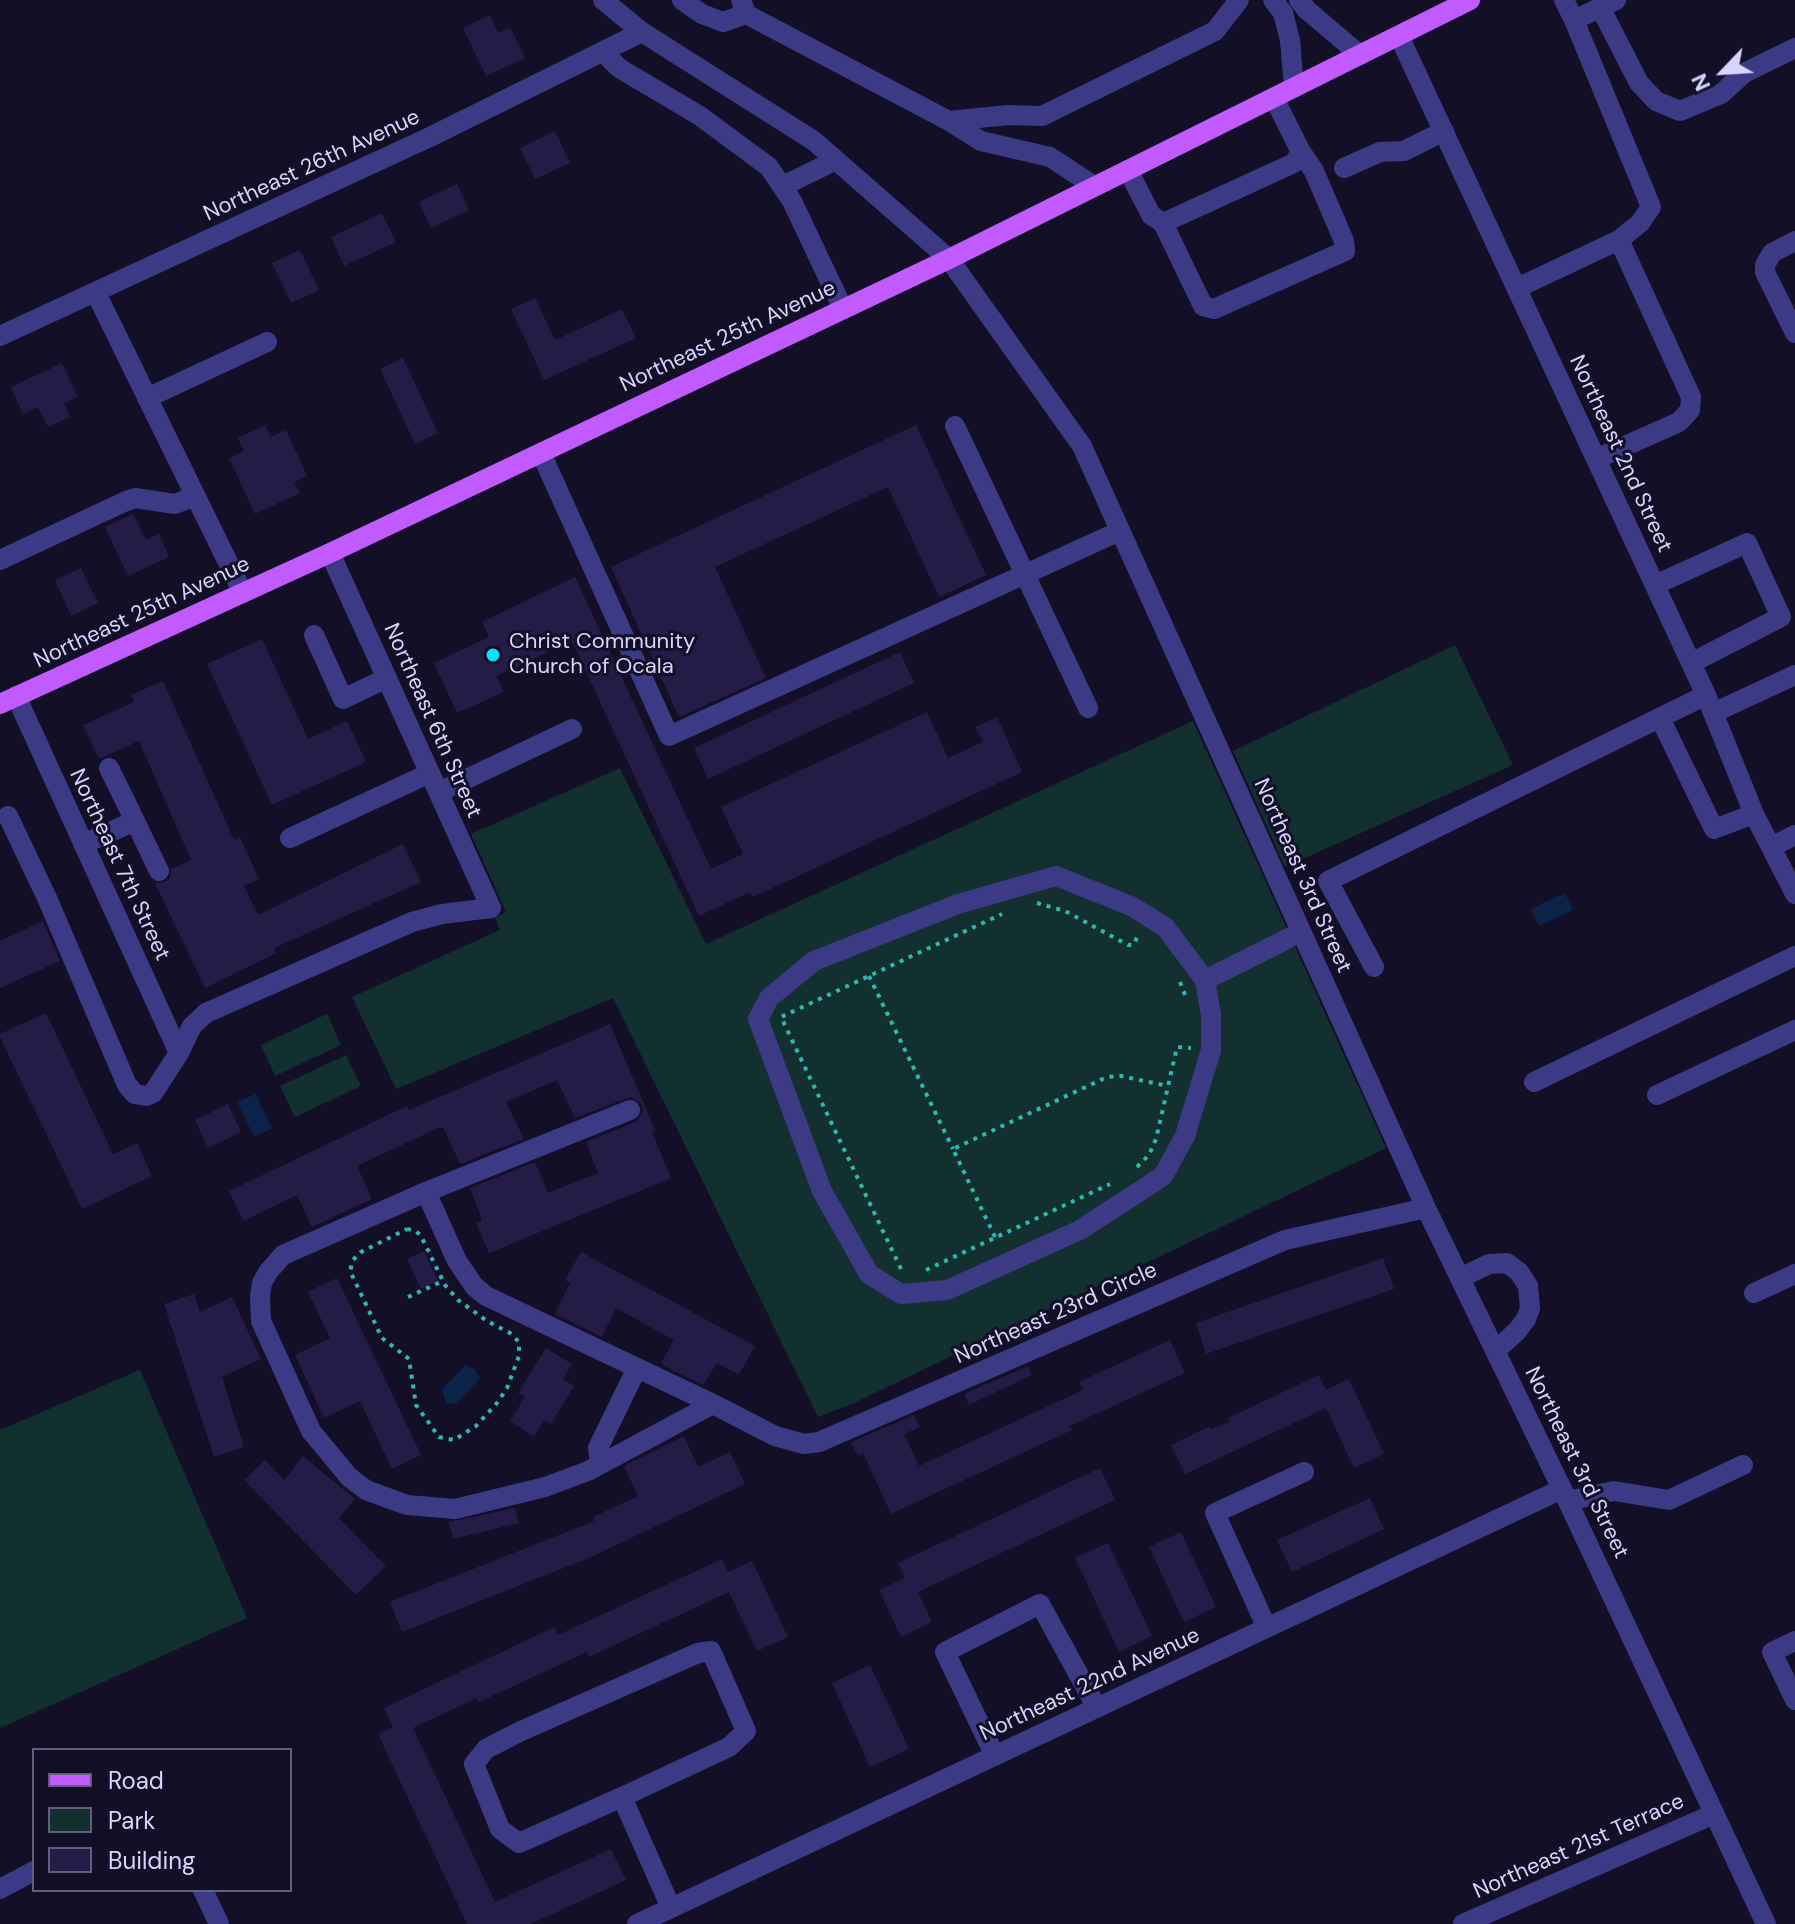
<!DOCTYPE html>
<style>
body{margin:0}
#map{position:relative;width:1795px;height:1924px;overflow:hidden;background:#130f26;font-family:"DM Sans",sans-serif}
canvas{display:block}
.legend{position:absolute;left:32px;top:1748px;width:260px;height:144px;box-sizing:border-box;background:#130f26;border:2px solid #625e7d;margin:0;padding:10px 14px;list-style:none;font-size:24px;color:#d9d4ff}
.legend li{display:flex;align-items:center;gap:16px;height:40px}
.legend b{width:40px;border:2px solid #625e7d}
.north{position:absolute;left:1683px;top:32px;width:80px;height:80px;-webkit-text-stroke:6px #130f26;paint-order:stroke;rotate:245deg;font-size:22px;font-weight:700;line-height:32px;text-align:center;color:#d9d4ff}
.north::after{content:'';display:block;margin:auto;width:28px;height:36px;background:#d9d4ff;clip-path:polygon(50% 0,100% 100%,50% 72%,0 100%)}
</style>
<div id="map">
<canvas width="1795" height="1924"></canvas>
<ul class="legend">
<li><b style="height:10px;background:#c25bff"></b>Road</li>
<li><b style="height:22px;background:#12302f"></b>Park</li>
<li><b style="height:22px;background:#241b47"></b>Building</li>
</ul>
<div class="north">N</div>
</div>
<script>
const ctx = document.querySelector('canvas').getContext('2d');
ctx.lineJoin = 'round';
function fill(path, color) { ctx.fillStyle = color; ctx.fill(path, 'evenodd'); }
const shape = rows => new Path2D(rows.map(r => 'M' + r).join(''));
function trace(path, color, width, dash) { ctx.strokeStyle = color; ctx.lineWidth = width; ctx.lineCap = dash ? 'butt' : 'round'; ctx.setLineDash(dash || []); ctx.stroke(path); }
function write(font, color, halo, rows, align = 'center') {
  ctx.font = font + ' "DM Sans",sans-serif'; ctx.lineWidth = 6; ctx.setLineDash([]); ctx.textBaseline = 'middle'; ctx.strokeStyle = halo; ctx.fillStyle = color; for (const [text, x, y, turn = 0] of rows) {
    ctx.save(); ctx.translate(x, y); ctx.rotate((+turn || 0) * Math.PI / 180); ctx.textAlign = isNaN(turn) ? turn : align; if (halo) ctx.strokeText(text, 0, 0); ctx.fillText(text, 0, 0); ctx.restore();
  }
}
fill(shape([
 [1455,645,1513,765,1285,867,1233,751],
 [1193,721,1386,1148,854,1403,818,1417,613,998,396,1089,352,997,500,930,495,918,506,912,471,834,620,768,706,944],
 [327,1014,341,1045,275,1076,261,1045],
 [346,1055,361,1086,295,1117,280,1086],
 [140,1370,247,1618,0,1728,0,1430]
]), '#12302f');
fill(shape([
 [1565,893,1573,910,1539,926,1530,909],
 [256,1094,272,1129,254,1137,237,1102],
 [466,1365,474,1369,480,1378,457,1404,446,1403,442,1389]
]), '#0c2248');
fill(shape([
 [490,15,498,33,510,27,525,58,486,76,463,28],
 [555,131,570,163,535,179,520,148],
 [457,184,469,210,431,228,419,202],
 [382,213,396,242,344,266,331,237],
 [300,250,319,290,291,303,272,263],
 [535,298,555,340,622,309,636,338,544,380,511,309],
 [403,358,438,433,415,444,380,369],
 [62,363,78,397,64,403,70,417,48,427,38,407,23,414,11,387],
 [265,425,271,437,286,430,307,476,294,482,300,493,255,514,229,458,244,451,238,438],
 [916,425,986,575,939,597,888,487,715,567,766,678,679,717,611,567],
 [133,514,146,540,159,534,169,557,128,576,105,527],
 [81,568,98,603,71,616,55,580],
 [575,577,711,869,743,854,721,807,927,712,948,758,983,742,975,727,997,717,1022,772,753,897,750,892,699,916,572,641,496,676,504,692,457,713,434,663,489,637,482,622],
 [262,639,308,739,347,721,366,762,272,805,207,664],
 [900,652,914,683,708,779,694,748],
 [163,681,234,840,240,837,259,879,244,886,258,915,403,844,421,882,274,948,276,953,205,988,155,883,165,882,170,878,171,869,191,860,139,741,99,759,83,725,134,702,131,695],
 [43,921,60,961,0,988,0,941],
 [46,1013,113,1154,137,1143,152,1176,82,1209,0,1037,0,1034],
 [610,1024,655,1130,652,1132,671,1178,489,1253,476,1223,482,1220,470,1188,535,1162,548,1193,598,1173,586,1142,635,1122,643,1113,642,1104,631,1097,575,1118,557,1080,506,1102,524,1139,460,1164,444,1129,440,1127,357,1166,372,1199,312,1227,297,1195,243,1221,229,1191,407,1106,409,1110],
 [228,1104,241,1132,208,1148,195,1120],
 [424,1251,438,1281,421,1289,407,1259],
 [581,1252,755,1346,739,1375,717,1363,703,1385,674,1371,661,1363,674,1340,616,1308,602,1337,555,1314,570,1283,565,1280],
 [1383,1258,1394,1289,1206,1354,1196,1323],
 [337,1278,421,1455,392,1469,360,1401,324,1418,295,1355,330,1338,308,1292],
 [194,1294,200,1312,232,1297,261,1359,222,1377,244,1447,214,1457,164,1304],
 [1170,1340,1185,1373,1070,1426,1072,1430,891,1514,863,1453,858,1456,851,1442,914,1415,920,1427,904,1434,919,1466,1083,1390,1079,1382],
 [546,1348,572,1364,563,1379,574,1386,551,1424,544,1420,534,1437,510,1421,525,1397,518,1393],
 [1028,1366,1032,1375,969,1405,964,1394],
 [1319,1375,1326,1390,1349,1379,1384,1454,1354,1468,1326,1408,1185,1474,1171,1445,1210,1426,1211,1429,1230,1422,1228,1418],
 [684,1436,698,1467,730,1452,745,1484,589,1558,402,1632,390,1602,594,1521,593,1517,638,1496,624,1466],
 [303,1456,355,1499,339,1518,386,1566,356,1595,244,1480,265,1460,284,1480],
 [1100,1468,1115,1500,918,1592,932,1622,901,1637,879,1590,905,1578,898,1563],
 [1370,1498,1384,1529,1292,1572,1277,1540],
 [515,1508,519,1523,453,1539,449,1522],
 [1181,1532,1216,1607,1184,1622,1149,1547],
 [1108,1543,1152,1636,1119,1652,1075,1558],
 [722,1559,728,1572,752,1561,788,1637,757,1651,729,1592,589,1657,587,1652,479,1702,477,1698,413,1728,495,1902,611,1849,626,1880,531,1924,467,1924,378,1734,393,1727,384,1708,554,1627,558,1635],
 [870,1665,909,1749,870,1767,832,1683]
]), '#241b47');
trace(shape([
 [1037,903,1065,911,1128,945,1133,945,1139,934],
 [869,976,953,1149],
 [1180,982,1187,1000],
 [1137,1167,1149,1155,1156,1139,1177,1047,1191,1048],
 [407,1229,416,1231,421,1236,445,1285,458,1300,487,1321,510,1333,519,1342,519,1356,507,1388,497,1403,476,1426,454,1440,439,1437,416,1405,409,1359,382,1338,350,1271,353,1260,361,1252,407,1229],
 [995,1237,953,1149,1107,1077,1121,1076,1168,1086],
 [901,1269,781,1017,1002,914],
 [926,1270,1110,1184],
 [408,1297,443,1281]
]), '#2fb8b0', 4, [4, 6]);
trace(shape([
 [603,0,642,32,814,141,949,259,1082,446,1426,1208,1562,1489,1766,1924],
 [682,0,702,14,723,22,746,14,741,0],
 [1273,0,1283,13,1290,40,1294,88],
 [1299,0,1307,10,1360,55],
 [1564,0,1574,20,1616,0],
 [1600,7,1639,83,1656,101,1680,111,1721,94,1744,73,1795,48],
 [746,14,949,121,1008,115,1042,116,1215,31,1239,0],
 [1399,36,1706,695,1754,814,1795,894],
 [603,52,619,68,700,116,769,167,792,201,843,309],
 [949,121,981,141,1050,157,1094,186],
 [1344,168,1380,152,1404,151,1444,131],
 [1128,170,1151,215,1163,223,1294,163,1301,152,1274,98],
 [783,186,836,160],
 [1163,223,1203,306,1214,309,1345,251,1344,241,1314,171,1301,152],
 [1795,241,1772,253,1765,265,1765,272,1795,333],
 [1517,288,1619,240,1640,223,1651,207,1574,20],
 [96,293,243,593],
 [0,336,432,136,642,32],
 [147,398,267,342],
 [955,426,1088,708],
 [541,453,669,736,1120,531],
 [1596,459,1679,422,1690,410,1691,397,1619,240],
 [0,560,124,502,135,498,175,504,195,496],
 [1655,585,1747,543,1781,617,1691,663],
 [314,635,343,699,387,678],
 [16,696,179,1053],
 [1713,713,1795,675],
 [1660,718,1714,829,1754,814],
 [439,792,572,729],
 [8,816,47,898,127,1085,135,1094,146,1096,153,1093,179,1053,192,1026,206,1013,412,922,442,914,491,908,330,553],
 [135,821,159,871],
 [290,838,430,773],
 [83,844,135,821,109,768],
 [1771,847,1795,835],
 [1374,967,1328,881,1706,695],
 [1205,980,1211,1015,1211,1050,1185,1136,1163,1176,1080,1230,947,1290,901,1294,869,1274,822,1191,758,1019,769,998,814,961,958,904,1056,876,1131,906,1165,927,1205,980,1301,932],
 [1534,1082,1795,956],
 [1657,1095,1795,1030],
 [426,1192,457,1261,474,1286,486,1296,713,1404,588,1471,545,1487,455,1509,407,1505,366,1490,349,1477,311,1431,261,1321,260,1296,262,1283,268,1272,283,1255,426,1192],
 [426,1192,630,1110],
 [1460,1278,1489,1264,1507,1263,1519,1272,1528,1286,1530,1308,1526,1319,1517,1331,1495,1351],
 [1754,1293,1795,1274],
 [713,1404,775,1436,804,1444,819,1442,1285,1240,1426,1208],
 [600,1464,598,1448,637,1368],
 [1568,1501,1614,1491,1669,1500,1743,1465],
 [1267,1628,1215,1513,1304,1472],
 [1795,1641,1772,1652,1795,1700],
 [995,1756,945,1652,1040,1604,1097,1708],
 [622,1797,729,1747,746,1731,711,1651,698,1653,519,1732,486,1749,474,1764,500,1829,519,1843,622,1797,671,1908],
 [0,1889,34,1871],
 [203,1890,219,1924],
 [637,1924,1562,1489],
 [1463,1924,1714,1814]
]), '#3d3a85', 20);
trace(shape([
 [0,704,330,553,949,259,1470,0]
]), '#c25bff', 20);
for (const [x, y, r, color] of [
 [493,655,8,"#00e5ff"]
]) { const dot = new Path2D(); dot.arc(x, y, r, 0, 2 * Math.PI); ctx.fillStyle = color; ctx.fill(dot); trace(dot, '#130f26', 3); }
write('22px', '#d9d4ff', '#130f26', [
 ["Northeast 26th Avenue",312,166,-25],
 ["Northeast 25th Avenue",728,337,-25],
 ["Northeast 2nd Street",1620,454,65],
 ["Northeast 25th Avenue",142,613,-25],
 ["Northeast 6th Street",432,721,66],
 ["Northeast 7th Street",119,865,65],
 ["Northeast 3rd Street",1302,876,66],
 ["Northeast 23rd Circle",1056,1314,-24],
 ["Northeast 3rd Street",1576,1463,64],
 ["Northeast 22nd Avenue",1090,1685,-25],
 ["Northeast 21st Terrace",1579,1847,-24]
]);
write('22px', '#d9d4ff', '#130f26', [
 ["Christ Community",509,642],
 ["Church of Ocala",509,667]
], 'left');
</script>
